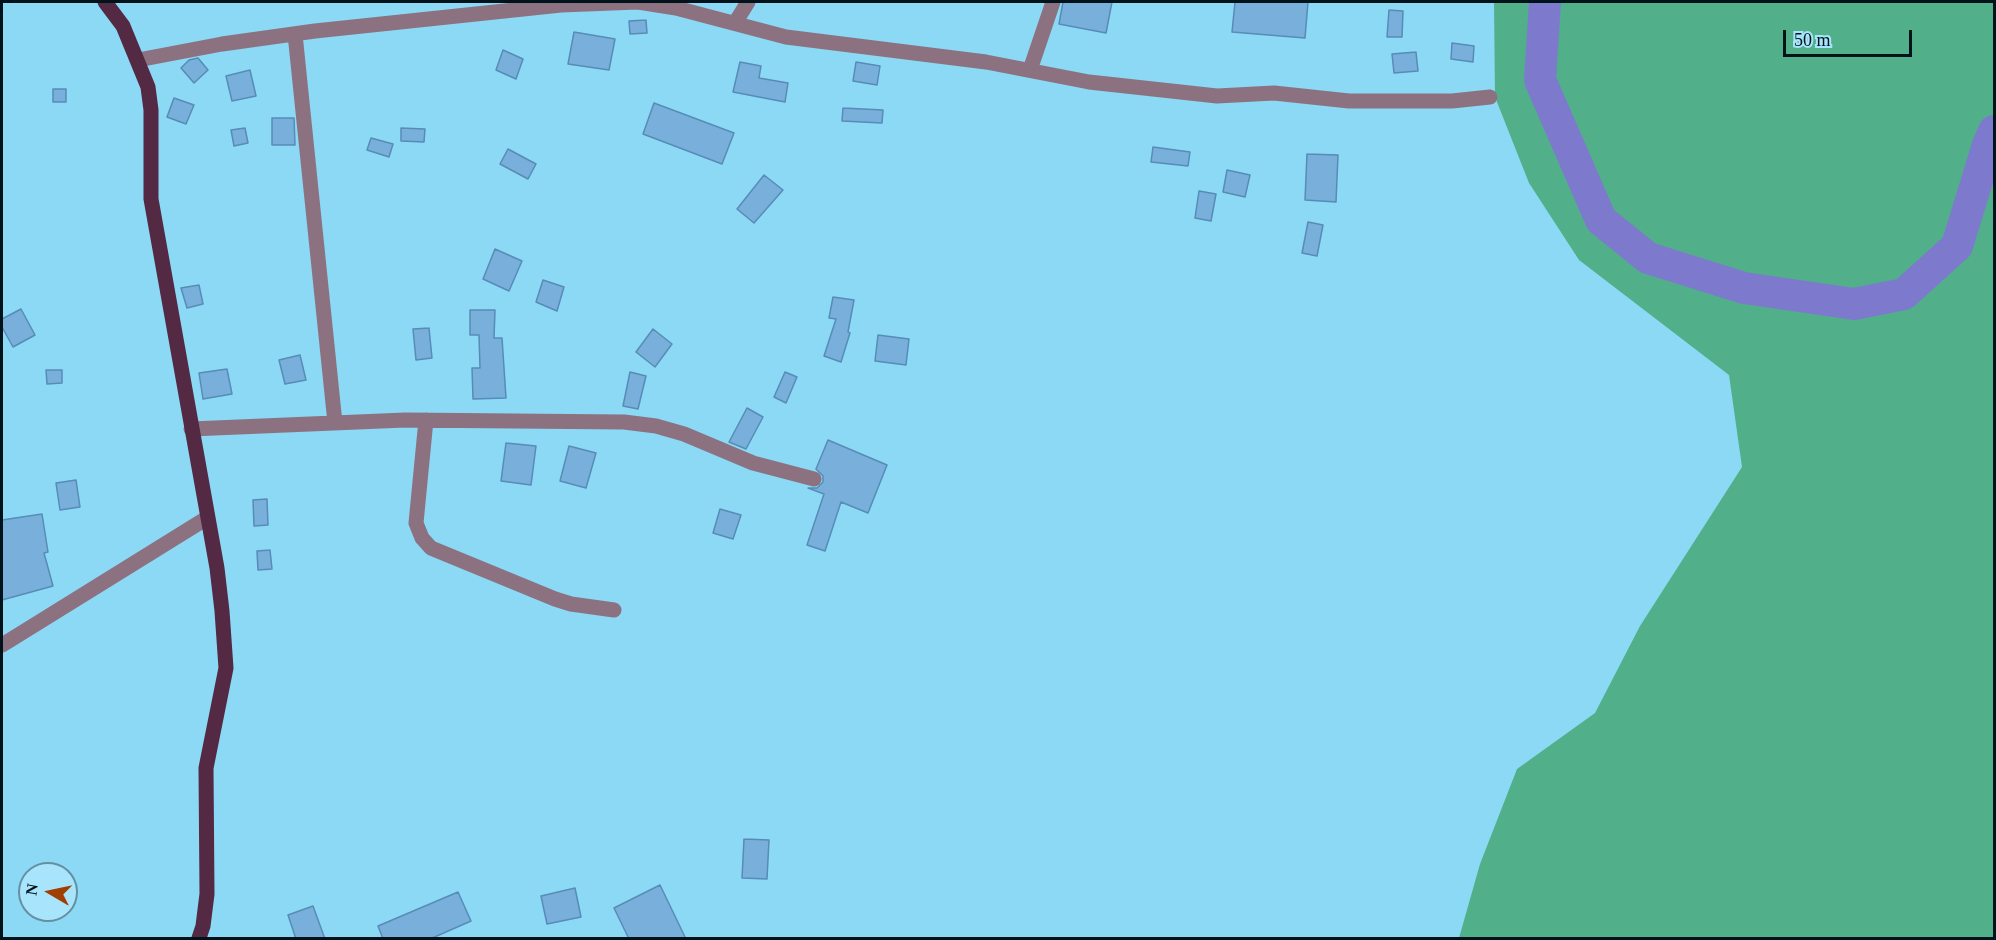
<!DOCTYPE html>
<style>
body{margin:0}
#map{position:relative;width:1996px;height:940px;overflow:hidden;background:#8cd9f6;font-family:Georgia,serif}
canvas{display:block}
.frame{position:absolute;inset:0;border:3px solid #00131b;pointer-events:none}
.north{position:absolute;left:18px;top:862px;width:60px;height:60px;box-sizing:border-box;background:#a8e4fc;border:2px solid #6590a2;border-radius:50%;rotate:279deg;font-size:16px;font-weight:700;line-height:24px;text-align:center;color:#00131b}
.north::after{content:'';display:block;margin:auto;width:21px;height:27px;background:#a13e01;clip-path:polygon(50% 0,100% 100%,50% 72%,0 100%)}
.scale{position:absolute;left:1783px;top:30px;width:129px;height:27px;box-sizing:border-box;border:3px solid #00131b;border-top:0;padding-left:8px;font-size:18px;line-height:21px;white-space:nowrap;color:#00131b;-webkit-text-stroke:4px #a8e4fc;paint-order:stroke}
</style>
<div id="map">
<canvas width="1996" height="940"></canvas>
<div class="frame"></div>
<div class="north">N</div>
<div class="scale">50 m</div>
</div>
<script>
const ctx = document.querySelector('canvas').getContext('2d');
ctx.lineJoin = 'round';
function fill(path, color) { ctx.fillStyle = color; ctx.fill(path, 'evenodd'); }
const shape = rows => new Path2D(rows.map(r => 'M' + r).join(''));
function trace(path, color, width, dash) { ctx.strokeStyle = color; ctx.lineWidth = width; ctx.lineCap = dash ? 'butt' : 'round'; ctx.setLineDash(dash || []); ctx.stroke(path); }
fill(shape([
 [1494,2,1994,2,1994,938,1459,938,1480,864,1517,769,1595,713,1640,626,1742,467,1729,375,1579,260,1529,183,1495,97]
]), '#51b089');
trace(shape([
 [1545,2,1540,80,1601,220,1648,258,1744,288,1854,304,1904,294,1957,246,1988,145,1994,131]
]), '#7d7acd', 32);
const building = shape([
 [1063,2,1112,2,1106,33,1059,24,1063,2],
 [1235,2,1308,2,1305,38,1232,32,1235,2],
 [1389,10,1403,11,1402,37,1387,37,1389,10],
 [646,20,647,33,630,34,629,21,646,20],
 [574,32,615,39,609,70,568,64,574,32],
 [1452,43,1474,46,1473,62,1451,59,1452,43],
 [503,50,523,59,516,79,496,70,503,50],
 [1416,52,1418,71,1394,73,1392,54,1416,52],
 [198,58,208,70,194,83,181,68,189,60,198,58],
 [740,62,761,66,759,78,788,83,785,102,733,92,740,62],
 [856,62,880,66,877,85,853,81,856,62],
 [250,70,256,96,232,101,226,76,250,70],
 [53,89,66,89,66,102,53,102,53,89],
 [174,98,194,105,186,124,167,117,174,98],
 [654,103,734,133,722,164,643,134,654,103],
 [843,108,883,110,882,123,842,121,843,108],
 [272,118,294,118,295,145,272,145,272,118],
 [245,128,248,143,234,146,231,130,245,128],
 [401,128,425,129,424,142,401,141,401,128],
 [371,138,393,144,389,157,367,150,371,138],
 [1153,147,1190,152,1188,166,1151,162,1153,147],
 [508,149,536,164,528,179,500,164,508,149],
 [1307,154,1338,155,1336,202,1305,200,1307,154],
 [1227,170,1250,175,1245,197,1223,192,1227,170],
 [764,175,783,190,754,223,737,209,764,175],
 [1199,191,1216,194,1211,221,1195,218,1199,191],
 [1308,222,1323,225,1317,256,1302,253,1308,222],
 [495,249,522,261,509,291,483,279,495,249],
 [543,280,564,287,557,311,536,302,543,280],
 [199,285,203,304,187,308,181,288,199,285],
 [833,297,854,300,848,332,850,333,841,362,824,356,836,319,829,318,833,297],
 [21,309,35,335,13,347,2,327,2,319,21,309],
 [470,310,495,310,494,338,502,338,506,398,473,399,472,368,480,368,479,335,470,335,470,310],
 [429,328,432,358,416,360,413,329,429,328],
 [653,329,672,344,655,367,636,352,653,329],
 [878,335,909,339,906,365,875,361,878,335],
 [300,355,306,380,285,384,279,360,300,355],
 [227,369,232,394,203,399,199,373,227,369],
 [46,370,62,370,62,383,47,384,46,370],
 [630,372,646,376,638,409,623,406,630,372],
 [785,372,797,377,786,403,774,397,785,372],
 [747,408,763,417,746,449,729,442,747,408],
 [828,440,887,465,868,513,841,502,825,551,807,545,824,494,808,488,817,488,823,482,823,476,816,469,828,440],
 [506,443,536,446,531,485,501,481,506,443],
 [569,446,596,453,586,488,560,481,569,446],
 [76,480,80,507,60,510,56,483,76,480],
 [267,499,268,525,254,526,253,500,267,499],
 [720,509,741,515,733,539,713,533,720,509],
 [42,514,48,552,44,553,53,586,2,600,2,520,42,514],
 [270,550,272,569,258,570,257,551,270,550],
 [744,839,769,840,767,879,742,878,744,839],
 [660,885,686,939,629,939,614,908,660,885],
 [575,888,581,917,547,924,541,896,575,888],
 [458,892,471,921,430,939,383,939,378,926,458,892],
 [313,906,325,939,296,939,288,915,313,906]
]);
fill(building, '#79afdb');
trace(building, '#568cb6', 1.5);
trace(shape([
 [735,23,748,2],
 [295,34,335,423],
 [138,60,222,44,315,31,561,5,638,2,676,8,786,37,986,62,1089,82,1217,96,1274,93,1349,101,1452,101,1490,97],
 [1030,70,1053,2],
 [426,420,416,523,422,538,431,548,555,599,571,604,614,610],
 [191,429,405,420,624,422,656,426,684,434,753,463,814,479],
 [2,645,207,518]
]), '#8c7281', 15);
trace(shape([
 [105,2,123,26,148,87,151,110,151,199,217,568,222,611,226,668,206,768,207,894,203,926,199,938]
]), '#532943', 15);
</script>
